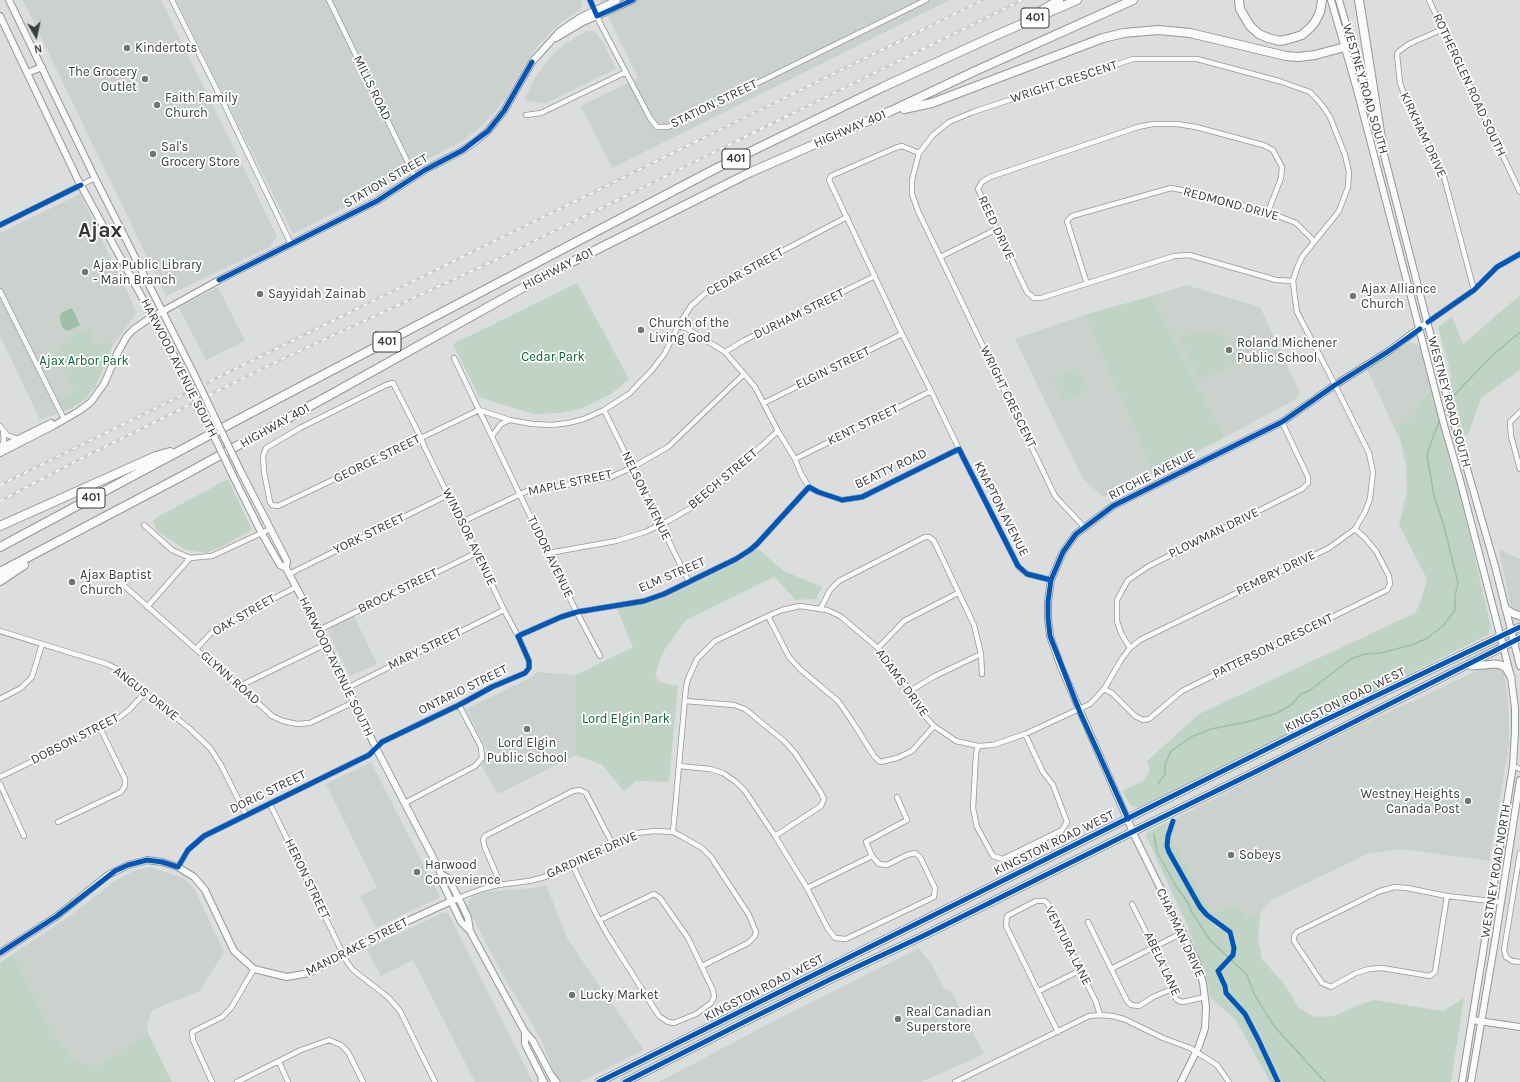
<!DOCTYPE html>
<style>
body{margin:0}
#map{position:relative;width:1520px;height:1082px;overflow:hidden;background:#dcdedd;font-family:Karla,sans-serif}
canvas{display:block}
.north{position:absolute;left:16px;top:16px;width:40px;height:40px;-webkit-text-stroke:3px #fff;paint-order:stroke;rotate:171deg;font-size:11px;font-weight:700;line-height:16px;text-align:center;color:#3b3d3c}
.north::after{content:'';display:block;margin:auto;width:14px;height:18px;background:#3b3d3c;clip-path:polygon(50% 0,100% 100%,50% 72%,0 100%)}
</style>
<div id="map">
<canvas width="1520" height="1082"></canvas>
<div class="north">N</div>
</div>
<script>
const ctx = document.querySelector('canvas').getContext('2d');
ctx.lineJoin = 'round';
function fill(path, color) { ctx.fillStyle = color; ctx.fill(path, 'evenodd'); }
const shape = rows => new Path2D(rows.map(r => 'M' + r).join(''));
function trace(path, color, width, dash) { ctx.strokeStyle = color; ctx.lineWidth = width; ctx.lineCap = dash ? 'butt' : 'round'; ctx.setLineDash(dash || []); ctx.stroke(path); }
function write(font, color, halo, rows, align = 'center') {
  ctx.font = font + ' Karla,sans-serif'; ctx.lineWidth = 3.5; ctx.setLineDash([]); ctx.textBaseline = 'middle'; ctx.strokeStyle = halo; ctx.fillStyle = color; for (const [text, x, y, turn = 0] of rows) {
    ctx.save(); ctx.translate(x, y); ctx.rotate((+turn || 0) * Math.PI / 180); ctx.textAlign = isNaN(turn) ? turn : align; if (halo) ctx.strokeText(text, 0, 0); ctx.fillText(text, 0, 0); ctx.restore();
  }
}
fill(shape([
 [23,0,161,0,277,236,270,247,166,296],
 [176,0,581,0,582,4,580,10,560,23,543,40,528,59,507,96,494,113,479,128,463,141,424,161,369,195,293,234],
 [600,0,950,0,612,168,581,106,638,78],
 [586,31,592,31,597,34,604,44,616,69,546,103,540,103,524,100,536,76,552,55,565,44],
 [80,194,137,313,112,346,96,386,85,399,72,408,40,420,0,336,0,233],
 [1186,285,1260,307,1300,393,1294,400,1224,438,1152,296],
 [218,287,245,341,206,360,180,310,182,306],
 [1084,315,1154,473,1103,497,1083,479,1015,339],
 [1409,343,1418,345,1421,348,1432,387,1409,419,1394,427,1367,369],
 [1499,549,1520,559,1520,613,1511,608],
 [354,616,377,664,350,676,328,632,329,628],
 [1487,666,1492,666,1503,669,1507,691,1509,717,1509,746,1489,861,1409,850,1393,850,1367,854,1270,901,1260,914,1247,919,1238,904,1212,916,1164,824,1359,726],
 [537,672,576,675,576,755,498,794,481,765,487,750,466,709,530,678],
 [371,762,440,897,376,928,360,896,377,888,326,784],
 [151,867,185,879,195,890,224,952,200,991,152,1010,147,1026,148,1033,97,1066,74,1061,52,1031,13,954,67,918,118,879,136,870],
 [546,885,568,940,644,1050,580,1082,561,1082,555,1077,544,1046,531,1022,505,979,467,907,469,901,473,896,483,892,531,888],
 [444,912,448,913,533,1082,475,1082,413,960,381,976,367,949],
 [919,948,932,965,944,988,952,993,984,1054,921,1082,659,1082,791,1012]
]), '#cbd2cd');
fill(shape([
 [577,283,629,379,611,394,583,408,561,413,533,414,479,397,453,344],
 [1520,295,1520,370,1481,398,1468,435,1464,435,1450,383,1451,374,1438,327,1452,317,1463,344],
 [1152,296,1224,438,1154,473,1084,315],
 [90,328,92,331,91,338,92,342,101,345,107,342,111,342,112,346,96,386,85,399,72,408,67,410,62,409,57,398,60,396,62,400,72,395,70,390,74,388,56,352,61,349,62,345,72,340,72,336],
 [1200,332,1217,332,1230,343,1240,362,1203,378,1199,377,1180,337],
 [1078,368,1088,389,1063,401,1053,380],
 [1432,387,1457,479,1491,627,1488,635,1140,807,1134,807,1130,805,1122,791,1145,780,1150,769,1147,761,1199,714,1415,613,1421,601,1427,579,1399,525,1407,491,1406,465,1400,439,1394,427,1409,419],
 [228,479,252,530,221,547,207,553,186,550,157,531,153,521,157,517],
 [757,548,784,571,822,587,816,599,796,600,774,577,686,620,663,652,655,675,659,682,678,686,669,782,636,781,624,791,602,765,576,755,576,675,633,647,617,609,660,599,678,591,742,560],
 [1164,824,1212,915,1238,904,1247,919,1260,914,1258,939,1262,959,1284,984,1299,1008,1315,1017,1334,1016,1356,1006,1374,1000,1443,1011,1464,998,1451,1082,1270,1082,1236,1020,1210,997,1207,981,1188,927,1145,834],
 [13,954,52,1031,74,1061,97,1066,148,1033,172,1082,0,1082,0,963]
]), '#bfd4c5');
fill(shape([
 [72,308,80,325,68,331,64,329,61,325,60,317,61,313]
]), '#9cbfa6');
trace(shape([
 [1450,402,1455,394,1493,355,1520,332],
 [1443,414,1447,407],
 [1158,784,1165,774,1165,765,1171,751,1193,736,1211,729,1247,722,1277,713,1291,705,1301,694,1309,691,1351,659,1365,654,1381,653,1411,645,1426,639,1443,626,1455,610,1455,596,1458,583,1444,526,1434,496,1427,456,1429,448,1440,419],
 [1154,834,1157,852,1176,886,1188,903,1191,911,1210,940,1247,975,1254,994,1274,1026,1325,1082]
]), '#9cbfa6', 1.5);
const street = shape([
 [172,0,223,102,291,244],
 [329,0,415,177],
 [590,0,601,25,650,118,657,127,668,127,926,0],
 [1429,0,1520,192],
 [1443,29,1409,44,1398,52,1397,55,1400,83,1406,99,1444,177,1474,290],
 [526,115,541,113,626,72],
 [919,153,902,146,895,148,831,176,829,180,902,334,931,391,959,449,1018,566,1027,574,1051,580],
 [1268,212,1281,178,1282,167,1273,150,1263,145,1196,127,1177,124,1153,124,1138,127,990,177,982,182,978,189,1027,292,1034,298,1041,298,1174,256,1189,255,1276,280,1293,281],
 [0,225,95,178],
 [940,257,997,229],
 [1087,284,1067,221,1072,216,1171,188,1192,192,1268,212,1296,223,1314,241],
 [0,291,64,419],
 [1428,322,1474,290,1497,267,1520,254],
 [678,326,686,328,725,352,744,374,755,387,778,431,795,459,801,474,809,487,818,492,842,500,862,497,959,449],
 [725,352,743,341,875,276],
 [454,358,573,605,600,656],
 [764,403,902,334],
 [479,410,510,420,532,424,552,425,568,423,584,419,604,410,629,394,652,370,665,353,678,326,691,306,710,289,847,217],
 [604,410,689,582],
 [1520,412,1510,422,1511,436,1520,469],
 [0,426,7,435,18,439],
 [492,436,501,424,510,420],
 [1,448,4,440,3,432],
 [795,459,931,391],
 [462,522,527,491,591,481,611,477,633,467,668,447,744,374],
 [144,525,172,550,190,558,212,556,270,529],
 [549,553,616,541,645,532,668,521,696,505,778,431],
 [289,574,448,495],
 [121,583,215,666,240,686,272,716,283,721,297,724,310,723,354,702],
 [147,607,190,558],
 [821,608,830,590,839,581,925,537,929,537,934,541,974,625,981,654,982,674],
 [768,616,789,657,800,669,838,701,852,721,874,756,880,762,897,758,912,751,934,726],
 [319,630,476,553],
 [0,631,107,664,121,671,145,693,189,728,210,748,221,765,246,815],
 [518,636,561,617,577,612,644,601,664,594,736,559,750,550,757,544,809,487],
 [878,648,904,621,958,593],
 [1130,648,1121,633,1117,621,1117,600,1128,580,1149,566,1302,489,1308,483,1308,477,1282,422],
 [196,649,214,630,296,587],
 [240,686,326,644],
 [347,688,504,610],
 [1104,689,1112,693,1135,716,1143,720,1149,719,1182,691,1387,590,1390,584,1389,576,1376,551,1365,538,1355,529],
 [910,691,935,676,981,654],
 [0,699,21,688,32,677,42,644],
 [685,701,734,705,745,709,784,741,795,753,820,791,824,799,821,806,775,836],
 [978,746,976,754,973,808,977,827,993,856,1003,859,1062,830,1067,822,1053,785,1043,772,1025,734],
 [679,766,710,769,723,773,736,782,745,791,775,836,807,888,828,929,835,938,846,939,934,897,935,888,920,857,915,853,907,855,887,865,879,864,872,856,866,842,907,820,897,797],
 [1513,766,1520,769],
 [0,777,115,721,129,710,145,693],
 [0,784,24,836],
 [405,803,475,766,482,758,481,747,459,705],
 [270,804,347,962,353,970,389,998,400,1011,435,1082],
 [58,822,121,792,125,786,125,779,100,728],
 [673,832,686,687,688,679,697,659,715,641,768,616,782,610,800,606,827,610,840,616,878,648,888,660,910,691,925,716,934,726,956,741,978,746,993,745,1025,734,1090,704,1104,689,1121,660,1130,648,1140,640,1329,548,1355,529,1365,512,1370,499,1373,472,1369,453,1330,375,1297,312,1295,298,1293,281,1297,268,1302,257,1339,211,1348,187,1349,172,1345,155,1330,117,1322,105,1310,92,1279,81,1197,59,1133,59,973,112,949,122,933,135,919,153,912,180,912,194,918,211,1055,496,1084,527],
 [1520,853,1504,950,1506,957,1512,961,1520,962],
 [572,864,596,914,607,934,659,1016,668,1022,674,1023,696,1014,711,1003,714,997,713,990,688,938,660,898,654,894,600,920],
 [178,867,188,850,204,836,369,755,382,742,459,705,492,687,525,673,529,668,529,661,518,636,504,610,462,522,448,495,425,448,421,438,416,428,393,383,386,385,300,428,266,448,263,456,264,472,270,502,272,505,278,506,421,438,479,410],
 [501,885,485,848,483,840,485,836,573,791,580,790,586,793,612,843],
 [807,888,872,856],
 [1447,896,1435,972,1430,976,1382,968,1369,969,1356,973,1331,987,1322,983,1294,941,1294,936,1297,932,1380,891,1395,887,1407,888,1447,896,1500,902],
 [458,898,482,889,498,885,529,881,545,877,612,843,636,833,655,831,673,832,681,836,702,848,711,857,749,915,756,932,755,936,748,943,702,966],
 [1132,904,1168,976,1176,999,1179,1001,1183,1002,1205,997],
 [1088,922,1127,1001,1131,1005,1139,1006,1153,997,1172,989],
 [1111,969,1182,933],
 [1039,991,1081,970],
 [1058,1032,1006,926,1007,916,1036,901,1045,901,1048,904,1096,1002,1100,1015],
 [279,1062,288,1082],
 [212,1082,193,1040,192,1032,222,1017,231,1008,254,969],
 [237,1082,301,1050,329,1040,341,1045,348,1052,363,1082],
 [955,1082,1089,1016,1100,1015,1112,1016,1124,1019,1163,1038,1190,1048,1217,1065,1229,1082]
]);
const secondary = shape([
 [9,0,95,178,193,372],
 [1331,0,1357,90,1417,320,1444,425,1460,480,1511,677,1515,708,1515,732,1513,766,1462,1082],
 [1339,0,1376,127],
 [0,16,78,180,185,376],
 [556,38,583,22,633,0],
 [27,73,42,67],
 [1382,147,1430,333,1453,420,1495,566,1520,666],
 [0,448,51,423],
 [0,453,53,426,79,411,91,402,104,384,117,354,127,336,133,330,147,320,219,280,377,201,425,170,463,150,476,141,488,131,504,111,532,62,560,31,581,17,617,0],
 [241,472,287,561,286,568],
 [233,476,261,532,280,565,286,568,319,630,376,748,440,871,441,880,461,922,470,931,525,1032,533,1041,554,1081],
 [441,874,448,878,462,905,468,918,470,931],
 [0,953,57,916,108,875,128,865,147,860,162,862,178,867,194,877,205,890,234,951,254,969,287,977,309,973,399,925,458,898],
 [1472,1020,1520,1027],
 [525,1032,525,1044,544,1082],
 [1181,1082,1199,1046,1205,1028,1206,1007,1203,983,1196,960,1136,839,1061,667,1050,636,1048,618,1048,602,1051,580,1063,552,1076,534,1113,506,1282,422,1335,385,1389,351,1428,322],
 [1471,1082,1495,941,1520,780]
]);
const primary = shape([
 [1506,609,1512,613,1520,616],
 [1472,666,1495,664,1501,665,1506,668,1511,677],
 [553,1078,556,1082],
 [542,1082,542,1080],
 [599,1082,1317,724,1520,627],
 [625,1082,752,1018,831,979,923,936,1122,837,1259,770,1520,638]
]);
const highway = shape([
 [1239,0,1240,9,1250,26,1259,34,1268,38,1280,41,1289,39,1302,35,1310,28,1315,22,1320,12,1322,0],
 [1359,0,1383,151],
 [1041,11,1059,0],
 [904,109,932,103,1103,38,1124,33,1158,30,1190,33,1286,56,1298,57,1315,55,1352,45],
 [0,526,156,456,170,452],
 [0,547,243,417,715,169,883,87,992,37,1077,0],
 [0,572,184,475,330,395,542,277,751,172,891,111,973,72,1133,0],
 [0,581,24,565]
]);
trace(street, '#959796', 6);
trace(secondary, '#959796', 8);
trace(primary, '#959796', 9);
trace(highway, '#959796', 10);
trace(street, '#fafafa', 4.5);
trace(secondary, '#fafafa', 6);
trace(primary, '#fafafa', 7);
trace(highway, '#fafafa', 8);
const rail = shape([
 [0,485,983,0],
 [0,501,82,458,280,360,502,257,1022,0]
]);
trace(rail, '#cbcccb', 3);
trace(rail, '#fff', 1.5, [4.5]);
const secondaryBridge = shape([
 [193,372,241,472],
 [185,376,233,476]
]);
trace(secondaryBridge, '#959796', 8, []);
trace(secondaryBridge, '#fafafa', 6);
trace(shape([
 [590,0,597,16,633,0],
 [0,225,81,185],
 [219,280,377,201,425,170,463,150,488,131,504,111,532,62],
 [1428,322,1474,290,1497,267,1520,254],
 [1128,819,1079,710,1050,636,1048,618,1048,602,1051,580,1063,552,1076,534,1113,506,1282,422,1335,385,1389,351,1420,329],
 [1173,821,1168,836,1167,846,1169,852,1200,907,1207,915,1230,932,1234,948,1233,955,1218,971,1225,986,1226,993,1245,1014,1258,1039,1278,1082],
 [0,953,57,916,115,871,128,865,147,860,162,862,178,867,188,850,204,836,369,755,382,742,459,705,492,687,525,673,529,668,529,661,518,636,561,617,577,612,644,601,664,594,736,559,750,550,757,544,809,487,818,492,842,500,862,497,959,449,1018,566,1027,574,1051,580],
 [599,1082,1317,724,1520,627],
 [625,1082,752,1018,831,979,923,936,1122,837,1259,770,1520,638]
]), '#0057b8', 5);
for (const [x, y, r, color] of [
 [127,48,4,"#737574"],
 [145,79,4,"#737574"],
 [157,105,4,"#737574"],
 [153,154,4,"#737574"],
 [85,272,4,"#737574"],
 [260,294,4,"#737574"],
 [1353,296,4,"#737574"],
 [641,330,4,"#737574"],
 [1229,350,4,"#737574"],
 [72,582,4,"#737574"],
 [527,729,4,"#737574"],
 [1468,801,4,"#737574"],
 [1231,855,4,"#737574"],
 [417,872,4,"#737574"],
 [572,995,4,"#737574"],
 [898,1019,4,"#737574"]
]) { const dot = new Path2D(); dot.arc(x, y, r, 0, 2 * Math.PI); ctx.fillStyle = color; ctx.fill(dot); trace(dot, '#fff', 1.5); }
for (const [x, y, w] of [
 [1035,18,28],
 [736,159,28],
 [387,342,28],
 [91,498,28]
]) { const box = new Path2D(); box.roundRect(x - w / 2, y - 10, w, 20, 3); ctx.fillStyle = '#fff'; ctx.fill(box); trace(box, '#3b3d3c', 1); }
write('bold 12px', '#3b3d3c', null, [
 ["401",1035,18],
 ["401",736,159],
 ["401",387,342],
 ["401",91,498]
]);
write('13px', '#3b3d3c', '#fff', [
 ["Kindertots",135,48],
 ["The Grocery",137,72,"right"],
 ["Outlet",137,87,"right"],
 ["Faith Family",165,98],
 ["Church",165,113],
 ["Sal's",161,147],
 ["Grocery Store",161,162],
 ["Ajax Public Library",93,265],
 ["- Main Branch",93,280],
 ["Ajax Alliance",1361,289],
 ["Church",1361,304],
 ["Sayyidah Zainab",268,294],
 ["Church of the",649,323],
 ["Living God",649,338],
 ["Roland Michener",1237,343],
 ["Public School",1237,358],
 ["Ajax Baptist",80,575],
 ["Church",80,590],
 ["Lord Elgin",527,743,"center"],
 ["Public School",527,758,"center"],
 ["Westney Heights",1460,794,"right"],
 ["Canada Post",1460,809,"right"],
 ["Sobeys",1239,855],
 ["Harwood",425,865],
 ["Convenience",425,880],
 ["Lucky Market",580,995],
 ["Real Canadian",906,1012],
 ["Superstore",906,1027]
], 'left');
write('13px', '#3b3d3c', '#fff', [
 ["WRIGHT CRESCENT",1064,82,-18],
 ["ROTHERGLEN ROAD SOUTH",1469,85,65],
 ["MILLS ROAD",372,88,64],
 ["WESTNEY ROAD SOUTH",1365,89,74],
 ["STATION STREET",714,104,-26],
 ["HIGHWAY 401",850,129,-23],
 ["KIRKHAM DRIVE",1423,135,65],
 ["STATION STREET",386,181,-30],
 ["REDMOND DRIVE",1231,204,15],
 ["REED DRIVE",996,228,65],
 ["HIGHWAY 401",558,269,-27],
 ["CEDAR STREET",745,272,-29],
 ["DURHAM STREET",799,314,-26],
 ["HARWOOD AVENUE SOUTH",179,368,63],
 ["ELGIN STREET",833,368,-26],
 ["WRIGHT CRESCENT",1008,397,64],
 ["WESTNEY ROAD SOUTH",1449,402,75],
 ["KENT STREET",863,425,-26],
 ["HIGHWAY 401",275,426,-29],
 ["GEORGE STREET",377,459,-26],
 ["BEATTY ROAD",891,469,-25],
 ["RITCHIE AVENUE",1152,475,-27],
 ["BEECH STREET",723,479,-40],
 ["MAPLE STREET",570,483,-12],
 ["NELSON AVENUE",646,496,64],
 ["KNAPTON AVENUE",1001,509,63],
 ["PLOWMAN DRIVE",1214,533,-26],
 ["YORK STREET",369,534,-26],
 ["WINDSOR AVENUE",469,537,64],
 ["TUDOR AVENUE",550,557,64],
 ["PEMBRY DRIVE",1276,573,-26],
 ["ELM STREET",672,575,-23],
 ["BROCK STREET",398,591,-26],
 ["OAK STREET",244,615,-30],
 ["PATTERSON CRESCENT",1273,646,-26],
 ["MARY STREET",425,649,-26],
 ["HARWOOD AVENUE SOUTH",336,667,64],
 ["GLYNN ROAD",230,678,41],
 ["ADAMS DRIVE",902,683,54],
 ["ONTARIO STREET",463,690,-26],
 ["ANGUS DRIVE",146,694,38],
 ["KINGSTON ROAD WEST",1345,700,-26],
 ["DOBSON STREET",75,739,-27],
 ["DORIC STREET",268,792,-26],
 ["KINGSTON ROAD WEST",1054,843,-26],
 ["GARDINER DRIVE",592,855,-24],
 ["WESTNEY ROAD NORTH",1496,871,-81],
 ["HERON STREET",307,879,64],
 ["CHAPMAN DRIVE",1180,933,65],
 ["VENTURA LANE",1068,946,63],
 ["MANDRAKE STREET",357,947,-27],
 ["ABELA LANE",1162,964,65],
 ["KINGSTON ROAD WEST",764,988,-27]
]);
write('13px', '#0f6035', '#fff', [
 ["Cedar Park",553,357],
 ["Ajax Arbor Park",84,361],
 ["Lord Elgin Park",626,719]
]);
write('bold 21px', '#353836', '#fff', [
 ["Ajax",100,231]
]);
</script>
